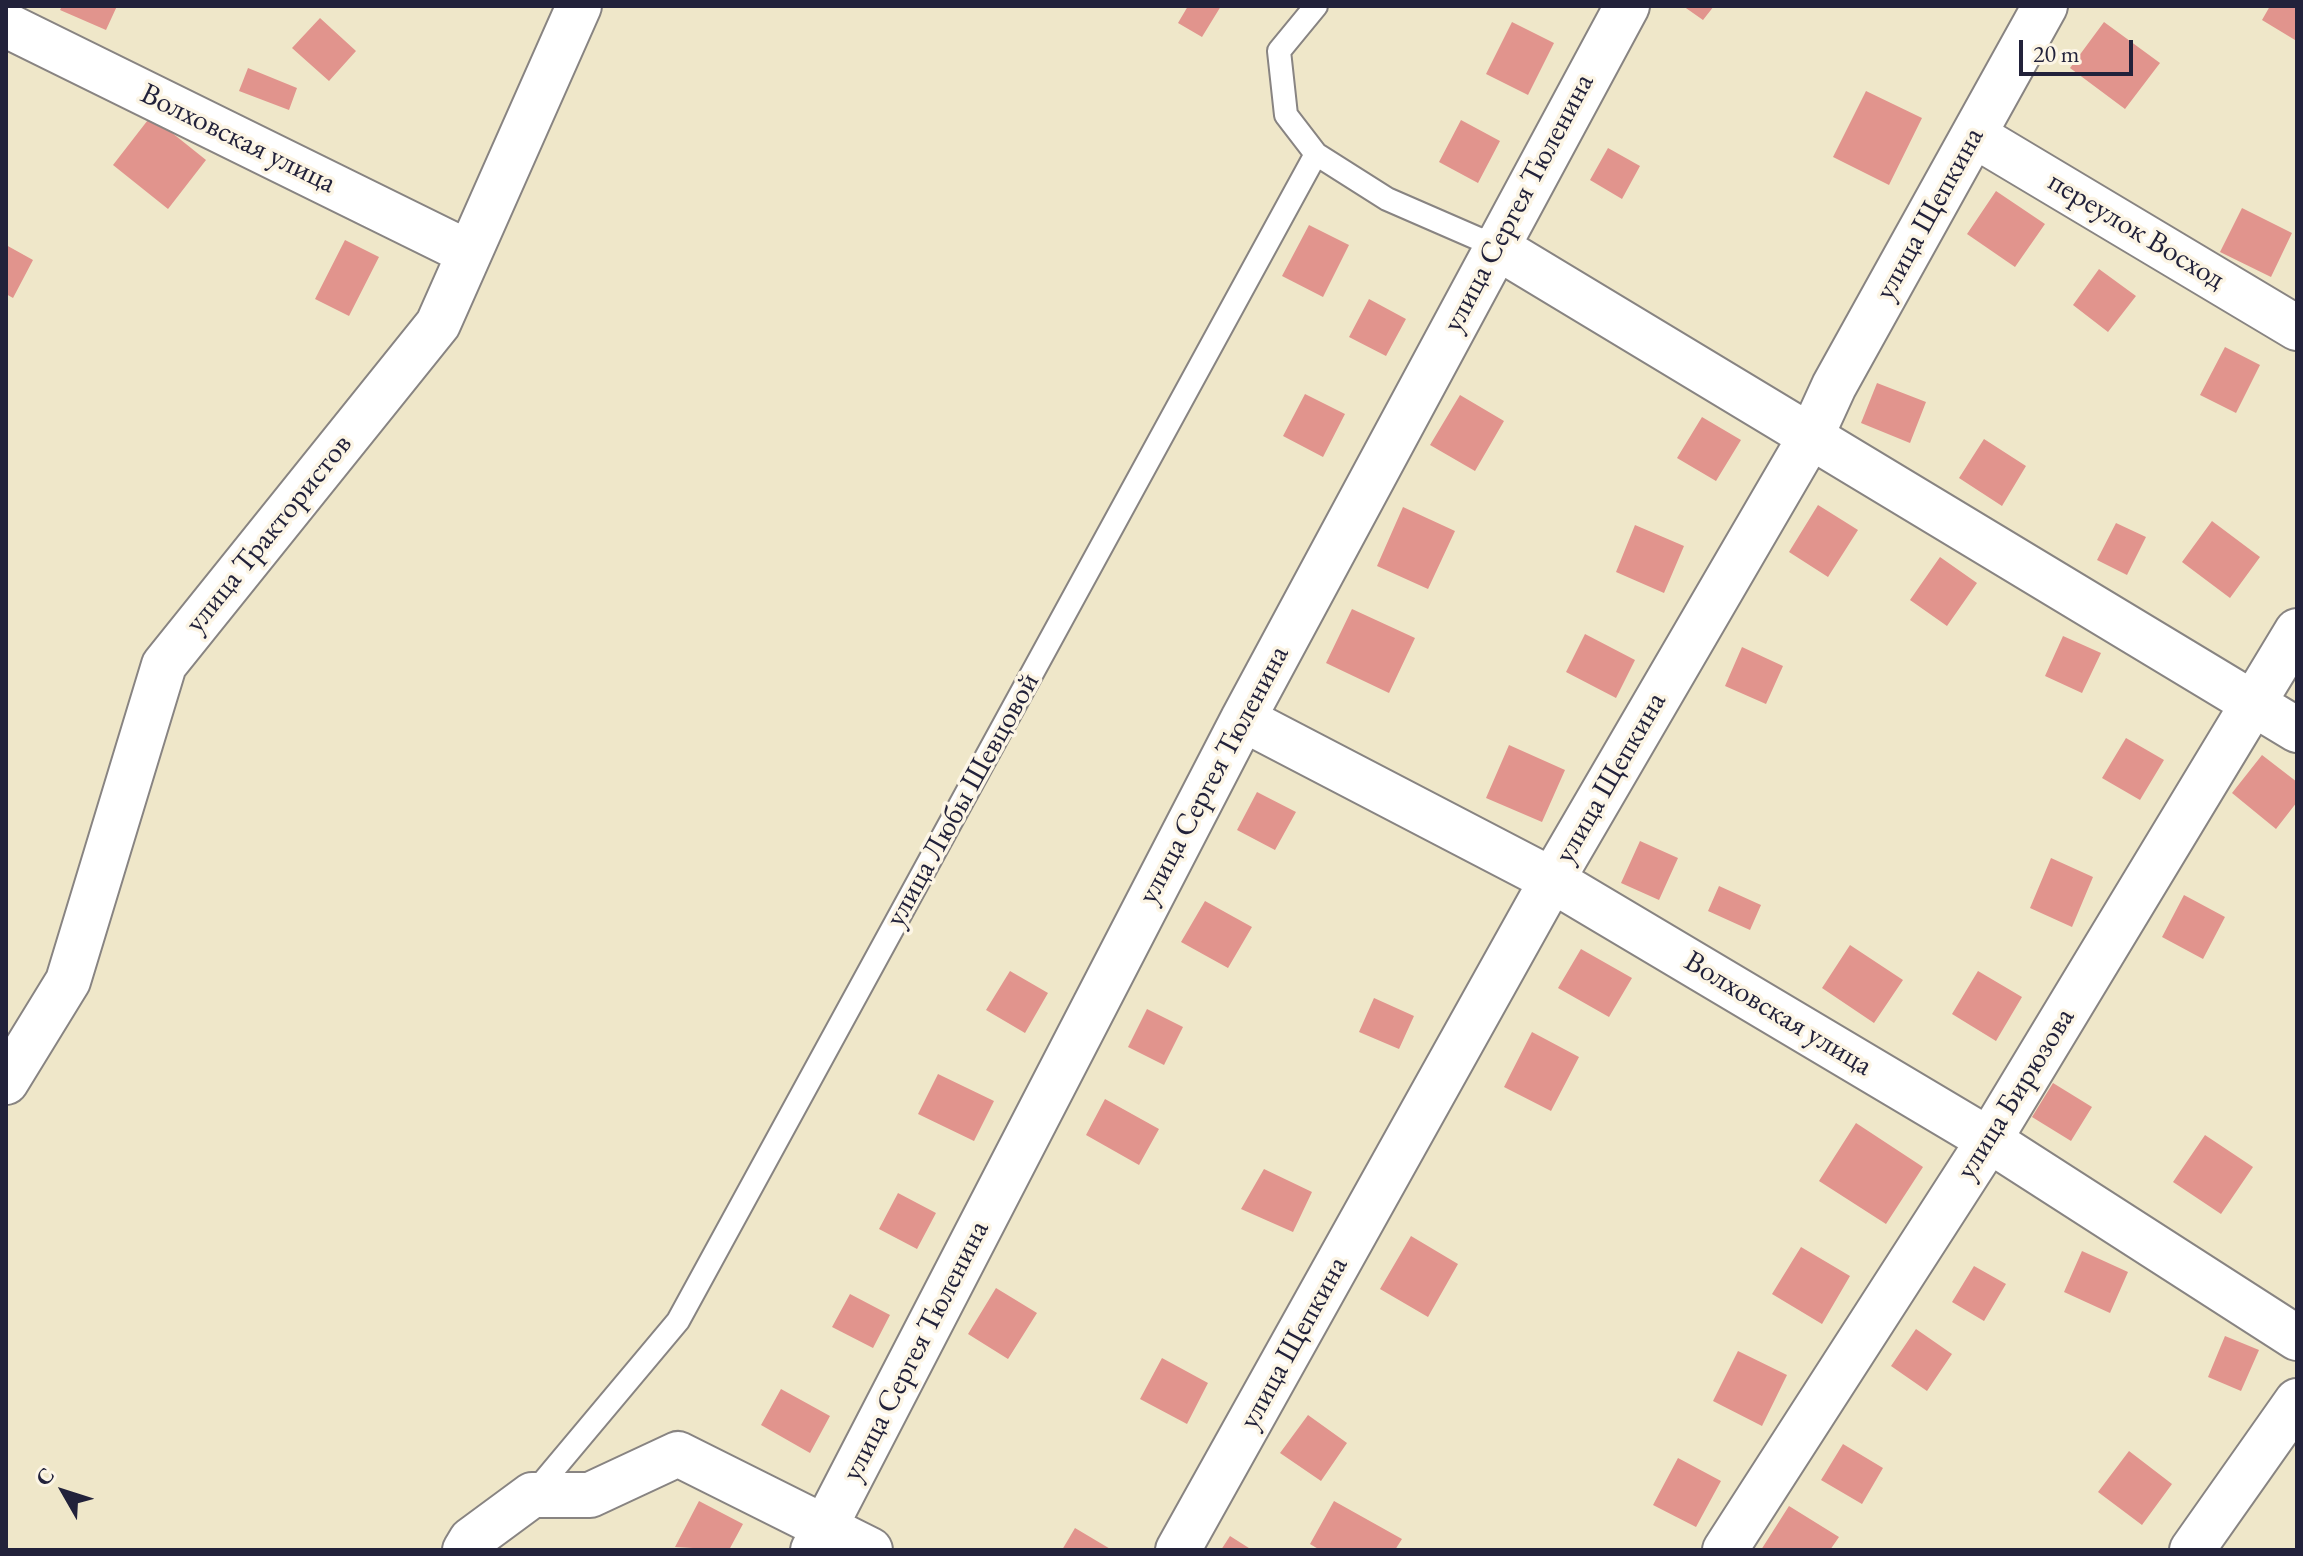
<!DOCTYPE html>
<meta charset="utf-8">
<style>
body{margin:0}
#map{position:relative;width:2303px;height:1556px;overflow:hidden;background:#efe7c9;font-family:"EB Garamond",serif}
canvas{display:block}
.frame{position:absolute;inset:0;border:8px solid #22223b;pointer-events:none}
.north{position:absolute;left:24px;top:1452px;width:80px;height:80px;-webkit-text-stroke:6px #fcf5e5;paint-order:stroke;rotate:309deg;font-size:22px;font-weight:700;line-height:32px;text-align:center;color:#22223b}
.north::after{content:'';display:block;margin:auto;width:28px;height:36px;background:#22223b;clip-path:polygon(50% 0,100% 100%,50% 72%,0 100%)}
.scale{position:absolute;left:2019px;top:40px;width:114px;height:36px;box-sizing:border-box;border:4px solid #22223b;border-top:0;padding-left:10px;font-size:24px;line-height:28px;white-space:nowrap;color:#22223b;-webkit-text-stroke:6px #fcf5e5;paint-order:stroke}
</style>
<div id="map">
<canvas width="2303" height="1556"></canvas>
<div class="frame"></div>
<div class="north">С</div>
<div class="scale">20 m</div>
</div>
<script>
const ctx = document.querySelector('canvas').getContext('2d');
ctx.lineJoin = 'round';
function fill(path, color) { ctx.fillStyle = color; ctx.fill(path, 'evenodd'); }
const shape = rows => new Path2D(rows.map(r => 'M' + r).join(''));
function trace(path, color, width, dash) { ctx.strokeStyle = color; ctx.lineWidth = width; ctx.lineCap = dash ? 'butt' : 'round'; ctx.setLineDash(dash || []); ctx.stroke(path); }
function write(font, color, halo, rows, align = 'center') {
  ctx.font = font + ' "EB Garamond",serif'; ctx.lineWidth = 7; ctx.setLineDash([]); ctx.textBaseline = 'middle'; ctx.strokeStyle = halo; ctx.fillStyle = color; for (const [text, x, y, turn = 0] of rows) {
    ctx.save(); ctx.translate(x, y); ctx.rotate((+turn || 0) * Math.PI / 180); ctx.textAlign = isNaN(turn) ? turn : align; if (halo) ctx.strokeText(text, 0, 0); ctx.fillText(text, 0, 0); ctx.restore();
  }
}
fill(shape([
 [62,6,117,6,106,30,60,10],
 [1188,6,1221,6,1202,37,1178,23],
 [1683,6,1714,6,1703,20],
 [2270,6,2297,6,2295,40,2262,20],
 [320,18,356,51,329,81,292,48],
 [1512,22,1554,43,1528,95,1486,74],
 [2104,22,2160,63,2125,109,2070,68],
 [248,68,297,88,289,110,239,91],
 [1866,91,1922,118,1889,185,1833,157],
 [151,116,206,160,168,209,113,165],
 [1461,120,1500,141,1478,183,1439,162],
 [1608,148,1640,166,1622,199,1590,180],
 [1996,191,2045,224,2015,267,1967,234],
 [2242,208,2292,233,2271,277,2220,252],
 [1309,225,1349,245,1323,297,1282,276],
 [345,240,379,257,349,316,315,299],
 [6,245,33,260,13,298,6,294],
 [2099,269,2136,296,2108,332,2073,305],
 [1369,299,1406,319,1386,356,1349,337],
 [2225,347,2260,365,2236,413,2200,395],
 [1877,383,1926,402,1910,443,1861,423],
 [1305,394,1345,414,1323,457,1283,436],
 [1460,395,1504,421,1475,471,1430,445],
 [1702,417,1741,440,1716,481,1677,458],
 [1984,439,2026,466,2002,506,1959,478],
 [1818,505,1858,530,1828,577,1789,552],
 [1403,507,1455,531,1428,589,1377,566],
 [2212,521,2260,557,2230,598,2182,562],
 [2116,523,2146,537,2127,575,2097,560],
 [1635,525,1684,546,1664,593,1616,572],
 [1940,557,1977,583,1947,626,1910,600],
 [1352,609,1415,638,1389,693,1326,663],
 [1585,634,1635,660,1616,698,1566,672],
 [2063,636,2101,653,2082,693,2045,676],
 [1742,647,1783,666,1766,704,1725,686],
 [2126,738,2164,760,2140,800,2102,778],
 [1509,745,1565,770,1542,822,1486,798],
 [2262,755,2297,782,2297,802,2276,829,2232,793],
 [1257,792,1296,812,1275,850,1237,830],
 [1640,841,1678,858,1659,900,1621,883],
 [2051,858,2093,877,2072,927,2030,908],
 [1719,886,1761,905,1750,930,1708,911],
 [2184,895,2225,917,2203,959,2162,937],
 [1205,901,1252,927,1228,968,1181,942],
 [1850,945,1903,980,1874,1023,1822,988],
 [1581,949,1632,978,1609,1017,1558,988],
 [1010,971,1048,993,1025,1033,986,1010],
 [1978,971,2022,997,1996,1041,1952,1014],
 [1374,998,1414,1016,1399,1049,1359,1032],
 [1147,1009,1183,1027,1164,1065,1128,1047],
 [1532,1032,1579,1057,1551,1111,1504,1087],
 [938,1074,994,1101,974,1141,918,1114],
 [2053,1083,2092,1107,2071,1141,2032,1117],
 [1105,1099,1159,1129,1139,1165,1086,1135],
 [1856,1123,1923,1167,1886,1224,1819,1181],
 [2205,1135,2253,1167,2221,1214,2173,1182],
 [1264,1169,1312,1192,1293,1232,1241,1209],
 [898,1193,936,1213,917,1249,879,1229],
 [1411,1236,1458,1264,1428,1317,1380,1289],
 [1801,1247,1850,1276,1822,1324,1772,1294],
 [2082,1251,2128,1272,2110,1313,2064,1292],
 [1974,1266,2006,1284,1984,1321,1952,1302],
 [996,1288,1037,1313,1008,1359,968,1334],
 [850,1294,890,1315,873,1348,832,1327],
 [1916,1329,1952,1354,1927,1391,1891,1366],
 [2225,1336,2259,1350,2241,1391,2208,1377],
 [1738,1351,1787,1375,1762,1426,1713,1401],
 [1162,1358,1208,1383,1187,1424,1140,1399],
 [781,1389,830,1416,810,1453,761,1425],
 [1308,1415,1347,1443,1321,1481,1280,1453],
 [1843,1444,1883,1468,1862,1504,1821,1480],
 [2129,1451,2172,1484,2142,1525,2098,1492],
 [1678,1458,1721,1481,1696,1527,1653,1505],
 [699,1501,743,1524,729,1550,675,1547],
 [1334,1501,1402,1539,1395,1550,1320,1550,1310,1544],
 [1789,1506,1839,1537,1830,1550,1761,1550],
 [1075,1528,1112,1550,1062,1550],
 [1230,1536,1252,1550,1221,1550]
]), '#e1948d');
const lane = shape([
 [1316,154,1387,199,1495,246],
 [533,1494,678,1321,1316,154,1286,115,1279,51,1316,6]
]);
const street = shape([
 [6,25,469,253],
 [1974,135,2297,328],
 [1495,246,2297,730],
 [1243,719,1552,880,1989,1140,2297,1338],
 [6,1082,68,981,164,665,438,324,579,6],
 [465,1550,471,1540,532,1495,590,1495,678,1454,870,1550],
 [813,1550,1243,719,1627,6],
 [1178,1550,1552,880,1812,434,1834,386,2045,6],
 [1725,1550,1989,1140,2297,631],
 [2192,1550,2297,1401]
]);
trace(lane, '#888482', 26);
trace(street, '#888482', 48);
trace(lane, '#fff', 22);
trace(street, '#fff', 44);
write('30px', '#22223b', '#fcf5e5', [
 ["Волховская улица",238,139,26],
 ["улица Сергея Тюленина",1519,203,-62],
 ["улица Щепкина",1930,214,-61],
 ["переулок Восход",2136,231,31],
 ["улица Трактористов",269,534,-51],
 ["улица Сергея Тюленина",1214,775,-62],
 ["улица Щепкина",1611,778,-60],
 ["улица Любы Шевцовой",963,800,-61],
 ["Волховская улица",1778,1014,31],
 ["улица Бирюзова",2016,1094,-58],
 ["улица Щепкина",1294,1343,-61],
 ["улица Сергея Тюленина",916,1351,-63]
]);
</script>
